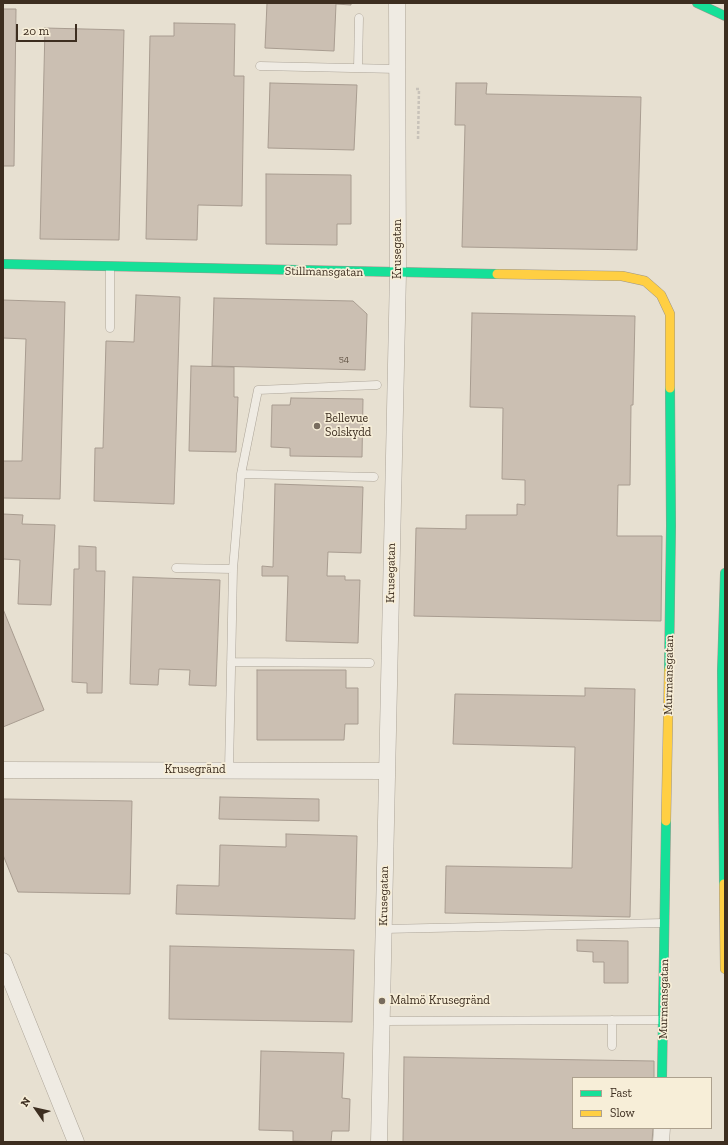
<!DOCTYPE html>
<meta charset="utf-8">
<style>
body{margin:0}
#map{position:relative;width:728px;height:1145px;overflow:hidden;background:#e7e0d1;font-family:"Zilla Slab",serif}
canvas{display:block}
.frame{position:absolute;inset:0;border:4px solid #3d2e20;pointer-events:none}
.legend{position:absolute;left:572px;top:1077px;width:140px;height:52px;box-sizing:border-box;background:#f7eed8;border:1px solid #ada18e;margin:0;padding:5px 7px;list-style:none;font-size:12px;color:#3d2e20}
.legend li{display:flex;align-items:center;gap:8px;height:20px}
.legend b{width:20px;border:1px solid #ada18e}
.north{position:absolute;left:16px;top:1089px;width:40px;height:40px;-webkit-text-stroke:3px #f7eed8;paint-order:stroke;rotate:304deg;font-size:11px;font-weight:700;line-height:16px;text-align:center;color:#3d2e20}
.north::after{content:'';display:block;margin:auto;width:14px;height:18px;background:#3d2e20;clip-path:polygon(50% 0,100% 100%,50% 72%,0 100%)}
.scale{position:absolute;left:16px;top:24px;width:61px;height:18px;box-sizing:border-box;border:2px solid #3d2e20;border-top:0;padding-left:5px;font-size:12px;line-height:14px;white-space:nowrap;color:#3d2e20;-webkit-text-stroke:3px #f7eed8;paint-order:stroke}
</style>
<div id="map">
<canvas width="728" height="1145"></canvas>
<div class="frame"></div>
<ul class="legend">
<li><b style="height:5px;background:#16e098"></b>Fast</li>
<li><b style="height:5px;background:#ffcf43"></b>Slow</li>
</ul>
<div class="north">N</div>
<div class="scale">20 m</div>
</div>
<script>
const ctx = document.querySelector('canvas').getContext('2d');
ctx.lineJoin = 'round';
function fill(path, color) { ctx.fillStyle = color; ctx.fill(path, 'evenodd'); }
const shape = rows => new Path2D(rows.map(r => 'M' + r).join(''));
function trace(path, color, width, dash) { ctx.strokeStyle = color; ctx.lineWidth = width; ctx.lineCap = dash ? 'butt' : 'round'; ctx.setLineDash(dash || []); ctx.stroke(path); }
function write(font, color, halo, rows, align = 'center') {
  ctx.font = font + ' "Zilla Slab",serif'; ctx.lineWidth = 3.5; ctx.setLineDash([]); ctx.textBaseline = 'middle'; ctx.strokeStyle = halo; ctx.fillStyle = color; for (const [text, x, y, turn = 0] of rows) {
    ctx.save(); ctx.translate(x, y); ctx.rotate((+turn || 0) * Math.PI / 180); ctx.textAlign = isNaN(turn) ? turn : align; if (halo) ctx.strokeText(text, 0, 0); ctx.fillText(text, 0, 0); ctx.restore();
  }
}
const building = shape([
 [267,3,351,3,351,5,336,4,334,51,265,48,267,3],
 [3,9,16,9,14,166,3,166,3,9],
 [174,23,235,24,234,76,244,76,242,206,198,205,197,240,146,239,150,36,174,36,174,23],
 [45,28,124,30,119,240,40,239,45,28],
 [270,83,357,85,354,150,268,148,270,83],
 [456,83,487,83,486,94,641,97,637,250,462,247,465,125,455,125,456,83],
 [266,174,351,175,351,224,337,224,337,245,266,244,266,174],
 [136,295,180,297,174,504,94,501,95,448,103,448,106,341,134,342,136,295],
 [214,298,353,301,367,314,365,370,212,366,214,298],
 [3,300,65,302,60,499,3,498,3,461,22,461,26,339,3,338,3,300],
 [472,313,635,316,633,405,631,405,630,485,618,485,617,536,662,536,661,621,414,616,416,528,466,529,466,515,517,515,517,504,525,505,525,480,502,479,503,408,470,407,472,313],
 [191,366,234,367,234,397,238,397,236,452,189,451,191,366],
 [291,398,363,399,362,457,290,456,290,448,271,447,272,405,290,405,291,398],
 [275,484,363,487,361,553,328,552,327,576,345,576,345,580,360,580,358,643,286,641,288,576,262,576,262,566,273,567,275,484],
 [3,514,23,515,22,524,55,525,51,605,18,604,20,560,3,559,3,514],
 [79,546,96,547,96,571,105,571,102,693,87,693,87,683,72,682,74,569,79,569,79,546],
 [133,577,220,580,216,686,189,685,190,670,159,669,158,685,130,684,133,577],
 [3,609,44,710,3,727,3,609],
 [257,670,346,670,346,688,358,688,358,724,345,724,344,740,257,740,257,670],
 [585,688,635,689,630,917,445,913,446,866,572,868,575,747,453,744,455,694,585,696,585,688],
 [220,797,319,799,319,821,219,819,220,797],
 [3,799,132,801,130,894,18,892,3,855,3,799],
 [286,834,357,836,355,919,176,914,177,885,219,886,220,845,286,847,286,834],
 [577,940,628,941,628,983,604,983,604,962,593,962,593,952,577,951,577,940],
 [170,946,354,950,352,1022,169,1019,170,946],
 [261,1051,344,1053,342,1098,350,1099,349,1131,332,1131,331,1142,320,1142,293,1141,293,1131,259,1130,261,1051],
 [404,1057,654,1061,654,1078,573,1078,573,1128,653,1128,652,1142,403,1142,404,1057]
]);
fill(building, '#cbbfb2');
trace(building, '#a89c90', 1);
const lane = shape([
 [260,66,397,69],
 [358,68,359,18],
 [110,328,110,267],
 [241,474,258,390,377,385],
 [176,568,233,569,229,770],
 [233,569,241,474,374,477],
 [231,662,370,663],
 [384,929,664,923],
 [382,1021,663,1020],
 [612,1046,612,1020]
]);
const street = shape([
 [3,770,387,771],
 [3,961,76,1142],
 [379,1142,398,273,397,3],
 [661,1142,662,1128]
]);
const fast = shape([
 [697,3,725,16],
 [3,264,497,274],
 [669,670,671,526,670,388],
 [724,884,722,671,725,573],
 [662,1078,666,821]
]);
const slow = shape([
 [497,274,622,276,645,281,661,295,670,314,670,388],
 [666,821,669,670],
 [724,884,725,969]
]);
trace(lane, '#ada599', 9);
trace(street, '#ada599', 17);
trace(fast, '#9c958a', 10);
trace(slow, '#9c958a', 10);
trace(shape([
 [416,89,419,89,418,140]
]), '#c8c2b9', 2.5, [3, 2]);
trace(lane, '#efebe3', 8);
trace(street, '#efebe3', 16);
trace(fast, '#16e098', 9);
trace(slow, '#ffcf43', 9);
for (const [x, y, r, color] of [
 [317,426,4,"#786c5e"],
 [382,1001,4,"#786c5e"]
]) { const dot = new Path2D(); dot.arc(x, y, r, 0, 2 * Math.PI); ctx.fillStyle = color; ctx.fill(dot); trace(dot, '#f7eed8', 1.5); }
write('10px', '#605244', null, [
 ["54",344,359]
]);
write('12px', '#3d2e20', '#f7eed8', [
 ["Krusegatan",398,249,-90],
 ["Stillmansgatan",324,272,1],
 ["Krusegatan",391,573,-89],
 ["Murmansgatan",669,675,-89],
 ["Krusegränd",195,770],
 ["Krusegatan",384,896,-89],
 ["Murmansgatan",664,999,-89]
]);
write('12px', '#3d2e20', '#f7eed8', [
 ["Bellevue",325,419],
 ["Solskydd",325,433],
 ["Malmö Krusegränd",390,1001]
], 'left');
</script>
